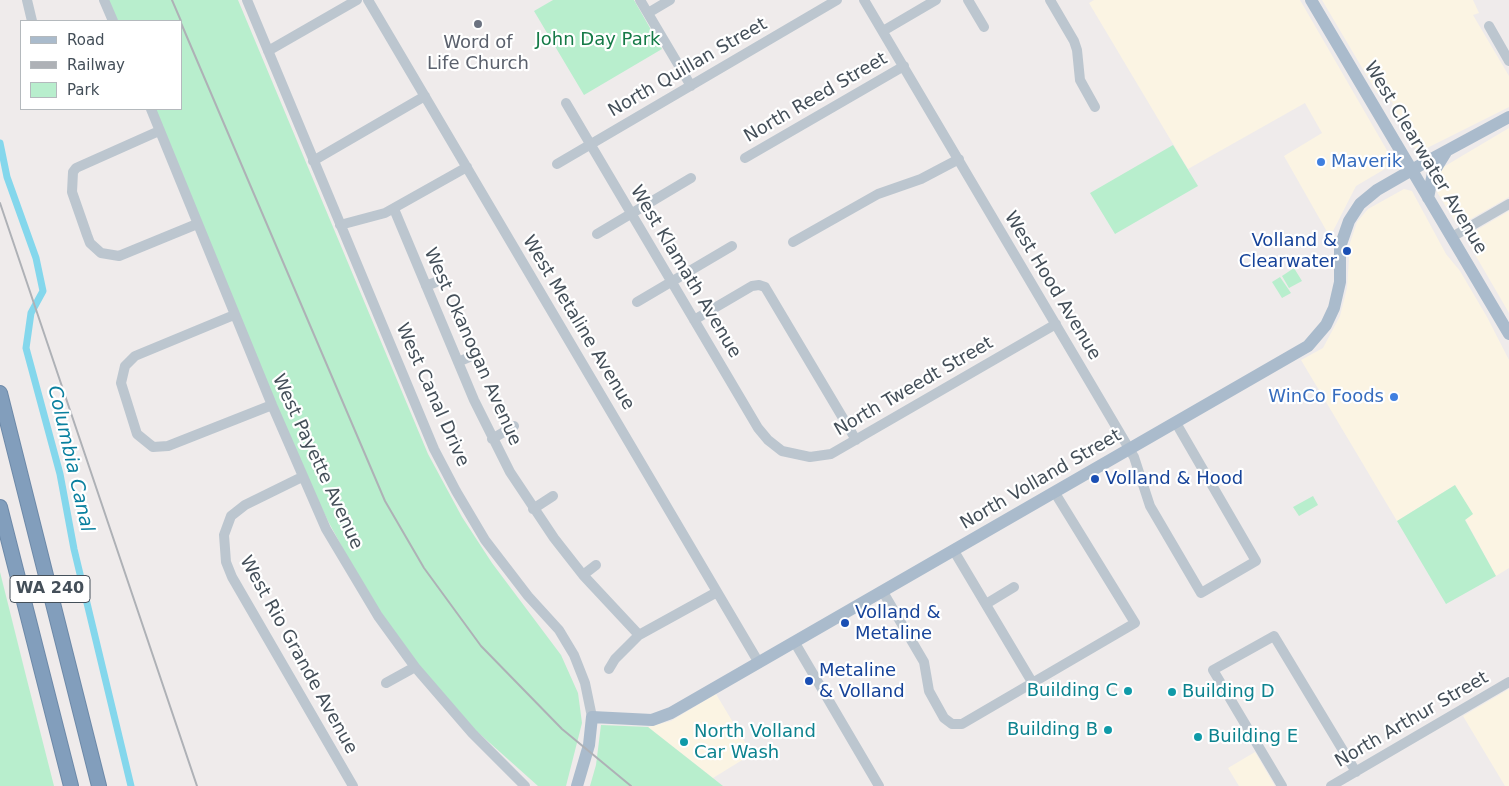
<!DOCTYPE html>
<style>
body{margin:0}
#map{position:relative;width:1509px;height:786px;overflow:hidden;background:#efebeb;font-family:"DejaVu Sans",sans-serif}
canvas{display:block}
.legend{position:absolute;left:20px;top:20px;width:162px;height:90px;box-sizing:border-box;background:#fff;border:1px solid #b4b9bd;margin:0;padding:6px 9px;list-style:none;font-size:15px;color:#444f59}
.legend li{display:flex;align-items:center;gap:10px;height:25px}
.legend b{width:25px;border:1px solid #b4b9bd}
</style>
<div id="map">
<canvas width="1509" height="786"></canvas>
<ul class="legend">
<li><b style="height:6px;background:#abc"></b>Road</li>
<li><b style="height:6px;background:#aeb1b6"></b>Railway</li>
<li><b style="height:14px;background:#b8eecd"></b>Park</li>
</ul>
</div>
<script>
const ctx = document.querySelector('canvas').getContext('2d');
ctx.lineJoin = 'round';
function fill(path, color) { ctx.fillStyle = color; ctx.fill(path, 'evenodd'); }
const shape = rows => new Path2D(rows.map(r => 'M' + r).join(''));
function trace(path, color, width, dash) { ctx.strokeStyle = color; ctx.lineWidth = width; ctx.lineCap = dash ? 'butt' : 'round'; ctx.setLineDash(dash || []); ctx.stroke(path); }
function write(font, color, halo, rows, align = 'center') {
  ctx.font = font + ' "DejaVu Sans",sans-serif'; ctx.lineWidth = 4.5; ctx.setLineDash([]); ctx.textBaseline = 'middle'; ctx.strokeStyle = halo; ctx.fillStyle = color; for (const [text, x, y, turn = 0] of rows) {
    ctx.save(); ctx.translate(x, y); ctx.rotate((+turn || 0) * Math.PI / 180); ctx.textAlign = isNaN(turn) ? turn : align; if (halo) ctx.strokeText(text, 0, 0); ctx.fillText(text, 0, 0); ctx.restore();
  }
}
fill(shape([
 [1094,0,1300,0,1392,159,1390,166,1356,186,1330,237,1284,156,1322,133,1305,103,1188,169,1089,3],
 [1322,0,1473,0,1479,13,1473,15,1509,76,1509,107,1421,151,1411,146,1391,109,1393,103,1386,96,1377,93],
 [1509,128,1509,197,1462,224,1456,223,1437,192,1436,187,1440,169],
 [1404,189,1412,191,1446,254,1460,271,1487,317,1509,360,1509,568,1496,576,1465,519,1455,485,1397,521,1301,360,1323,348,1340,316,1347,288,1350,243,1357,222,1368,209],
 [1509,211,1509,313,1466,239,1468,235],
 [1509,689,1509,786,1505,786,1463,716],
 [716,694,752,754,713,778,648,727,671,721],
 [1255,752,1275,786,1239,786,1228,768]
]), '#fbf4e3');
fill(shape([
 [108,0,238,0,428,454,462,517,492,563,561,655,578,693,582,723,566,786,538,786,472,727,431,681,395,634,361,582,328,521,300,463,153,109,181,109,181,21,116,21],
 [553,0,634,0,662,49,584,95,534,11],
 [1173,145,1198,186,1115,234,1090,193],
 [1294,268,1302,281,1289,288,1282,276],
 [1280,277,1291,293,1282,298,1272,282],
 [1455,485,1473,514,1465,520,1496,576,1446,604,1397,521],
 [1313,496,1318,505,1299,516,1293,507],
 [0,572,25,672,54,786,0,786],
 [601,725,648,727,723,786,590,786,596,765]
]), '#b8eecd');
trace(shape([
 [0,143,7,177,36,258,43,291,31,313,26,348,60,474,74,549,131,786]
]), '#84d7ec', 7);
const highway = shape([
 [0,393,99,786],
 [0,507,71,786]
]);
trace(highway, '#6d89a8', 16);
trace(shape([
 [27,0,32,21],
 [104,0,113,21],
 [247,0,434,449,456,491,485,540,528,596,559,630,574,655,585,683,592,717],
 [368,0,759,663],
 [640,0,691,86],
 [864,0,1134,457,1150,506,1201,593,1256,561,1176,423],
 [968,0,984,27],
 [1050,0,1074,41,1077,50,1080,80,1095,107],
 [648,13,670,0],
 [1489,26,1509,61],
 [883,31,936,0],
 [268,51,357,0],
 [566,103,758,428,768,440,782,451,810,457,831,454,1056,324],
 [151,109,272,405,326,529,378,616,415,667,472,733,525,786],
 [159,131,76,168,73,172,72,192,87,235,90,243,101,253,119,256,197,224],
 [745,158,904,66],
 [313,161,425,96],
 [557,164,837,0],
 [394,209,474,400,510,472,554,538,583,575,639,635],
 [340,225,385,213,467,167],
 [597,234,691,178],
 [1452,237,1509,204],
 [793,242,878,194,921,179,959,159],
 [426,286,436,282],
 [637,302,732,246],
 [234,315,135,356,125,366,121,383,137,434,153,447,168,446,272,405],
 [694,320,752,286,759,285,765,287,856,440],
 [458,362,472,356],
 [492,439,514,426],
 [302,477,245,505,231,516,224,535,226,562,232,577,353,786],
 [533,509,553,496],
 [954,551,1032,682],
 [583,575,596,565],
 [883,592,924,662,929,691,944,718,952,724,962,724,1135,623,1055,493],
 [986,604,1014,587],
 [795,643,879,786],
 [609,669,615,659,639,635,717,592],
 [386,683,415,667],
 [1282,786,1213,670,1274,636,1356,772],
 [1331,786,1509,682]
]), '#bcc6cf', 10);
trace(shape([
 [1311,0,1509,334],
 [1428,198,1433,173,1446,152],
 [577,786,589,745,592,717,652,720,671,713,1308,346,1326,325,1334,308,1340,282,1340,247,1349,221,1360,204,1377,190,1424,163,1509,117]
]), '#abc', 12);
trace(highway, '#829ebc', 14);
trace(shape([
 [172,0,181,21],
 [181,23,385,501,424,568,481,646,562,729,631,786],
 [0,203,197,786]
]), '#aeb1b6', 2);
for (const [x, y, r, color] of [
 [478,24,5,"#6b7280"],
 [1321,162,5,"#3f7fe0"],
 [1347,251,5,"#1a4fb4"],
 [1394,397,5,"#3f7fe0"],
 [1095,479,5,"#1a4fb4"],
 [845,623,5,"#1a4fb4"],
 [809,681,5,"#1a4fb4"],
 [1128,691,5,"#0f9aa8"],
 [1172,692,5,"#0f9aa8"],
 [1108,730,5,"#0f9aa8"],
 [1198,737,5,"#0f9aa8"],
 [684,742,5,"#0f9aa8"]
]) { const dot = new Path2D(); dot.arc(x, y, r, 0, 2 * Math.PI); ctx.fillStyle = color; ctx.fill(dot); trace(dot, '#fff', 2); }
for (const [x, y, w] of [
 [50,589,80]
]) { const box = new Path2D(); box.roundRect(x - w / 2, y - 13.5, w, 27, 4); ctx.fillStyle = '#fff'; ctx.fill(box); trace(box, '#444f59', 1); }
write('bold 16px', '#444f59', null, [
 ["WA 240",50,589]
]);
write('18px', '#157a47', '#fff', [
 ["John Day Park",598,40]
]);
write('18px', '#5b616d', '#fff', [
 ["Word of",478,43],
 ["Life Church",478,64]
]);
write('18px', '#444f59', '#fff', [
 ["North Quillan Street",688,68,-30],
 ["North Reed Street",816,98,-30],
 ["West Clearwater Avenue",1425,158,59],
 ["West Klamath Avenue",685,272,59],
 ["West Hood Avenue",1052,286,59],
 ["West Metaline Avenue",578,323,59],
 ["West Okanogan Avenue",472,347,66],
 ["North Tweedt Street",914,387,-30],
 ["West Canal Drive",432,395,66],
 ["West Payette Avenue",317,462,65],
 ["North Volland Street",1041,480,-30],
 ["West Rio Grande Avenue",298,655,61],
 ["North Arthur Street",1412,720,-30]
]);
write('18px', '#366cbe', '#fff', [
 ["Maverik",1331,162],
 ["WinCo Foods",1384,397,"right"]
], 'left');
write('18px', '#164399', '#fff', [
 ["Volland &",1337,241,"right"],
 ["Clearwater",1337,262,"right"],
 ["Volland & Hood",1105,479],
 ["Volland &",855,613],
 ["Metaline",855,634],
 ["Metaline",819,671],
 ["& Volland",819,692]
], 'left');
write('18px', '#0d838f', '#fff', [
 ["Building C",1118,691,"right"],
 ["Building D",1182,692],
 ["Building B",1098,730,"right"],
 ["North Volland",694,732],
 ["Car Wash",694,753],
 ["Building E",1208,737]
], 'left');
write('italic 19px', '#0a809f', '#fff', [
 ["Columbia Canal",70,459,77]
]);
</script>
